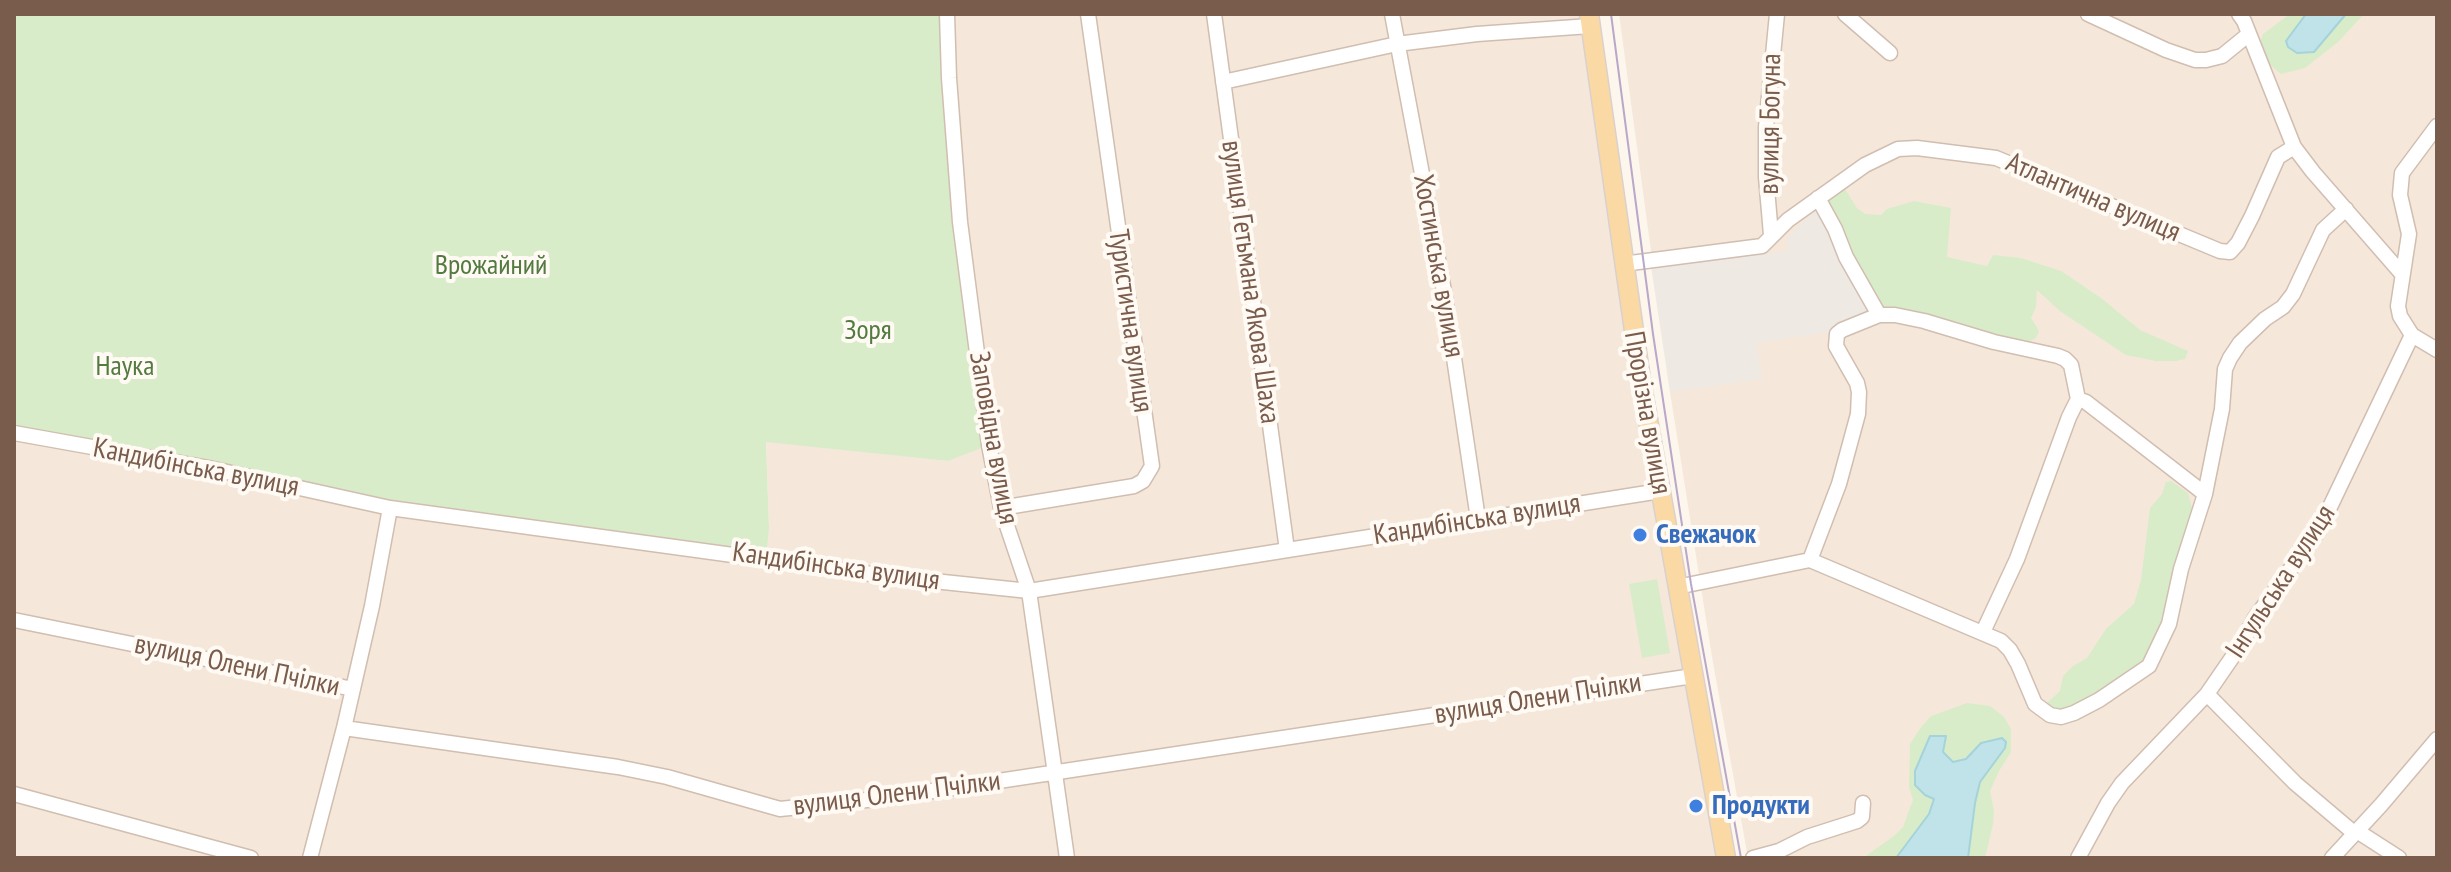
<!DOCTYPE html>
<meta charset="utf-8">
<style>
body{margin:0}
#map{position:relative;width:2451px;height:872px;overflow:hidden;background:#fdf6ec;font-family:"PT Sans Narrow",sans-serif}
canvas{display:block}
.frame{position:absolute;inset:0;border:16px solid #7a5c4d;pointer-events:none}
</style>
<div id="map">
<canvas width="2451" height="872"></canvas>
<div class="frame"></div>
</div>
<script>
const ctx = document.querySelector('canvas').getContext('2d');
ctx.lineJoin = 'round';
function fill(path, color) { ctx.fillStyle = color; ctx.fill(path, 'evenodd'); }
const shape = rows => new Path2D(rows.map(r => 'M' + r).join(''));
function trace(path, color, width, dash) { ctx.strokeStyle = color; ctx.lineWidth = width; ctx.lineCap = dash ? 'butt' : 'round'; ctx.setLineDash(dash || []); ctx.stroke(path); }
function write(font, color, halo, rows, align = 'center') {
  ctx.font = font + ' "PT Sans Narrow",sans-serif'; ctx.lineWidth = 8; ctx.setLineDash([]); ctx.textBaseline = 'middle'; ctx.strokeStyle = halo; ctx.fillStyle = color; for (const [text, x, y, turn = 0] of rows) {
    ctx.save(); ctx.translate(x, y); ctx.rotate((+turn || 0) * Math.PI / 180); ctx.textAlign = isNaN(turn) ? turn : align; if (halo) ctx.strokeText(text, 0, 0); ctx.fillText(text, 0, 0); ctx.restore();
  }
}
fill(shape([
 [947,14,1589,14,1726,858,14,858,14,433,769,527,766,441,948,461,960,222],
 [1619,14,2437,14,2437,858,1748,858,1712,657,1670,392]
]), '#f5e8da');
fill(shape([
 [1817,209,1870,314,1829,332,1757,343,1762,379,1670,392,1650,260,1762,246,1764,254,1788,251,1787,238]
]), '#efe9e4');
fill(shape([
 [14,14,947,14,949,78,989,445,948,461,766,442,769,527,766,558,390,508,14,433],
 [2290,14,2364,14,2338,42,2305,68,2281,74,2269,64,2260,43,2263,34],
 [1841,183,1857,208,1865,214,1881,215,1887,209,1914,201,1951,208,1947,257,1987,266,1993,255,2021,258,2061,271,2101,298,2140,330,2188,351,2185,359,2176,361,2156,361,2126,355,2060,311,2037,290,2036,307,2031,318,2039,331,2036,338,2018,347,1879,315,1818,198],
 [2171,481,2188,493,2193,512,2167,614,2143,663,2079,708,2054,712,2046,704,2060,691,2063,676,2073,666,2087,658,2106,629,2134,604,2141,580,2150,508,2162,494,2166,482],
 [1657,579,1670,653,1642,658,1629,584],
 [1967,703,1990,706,2004,717,2011,729,2011,752,1999,771,1990,791,1994,811,1993,824,1985,858,1968,858,1975,803,1980,782,1991,764,1982,743,1966,759,1953,762,1943,752,1946,741,1931,736,1915,771,1915,785,1934,798,1929,814,1896,858,1863,858,1894,836,1903,827,1913,800,1909,787,1910,744,1919,730,1931,716]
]), '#d8ecc9');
const water = shape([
 [2306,14,2346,14,2314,52,2297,53,2288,47,2286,41,2306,14],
 [1930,736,1946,736,1943,752,1953,762,1966,759,1981,743,2002,738,2006,742,2005,748,1980,782,1975,803,1968,858,1896,858,1929,814,1934,799,1925,795,1915,785,1915,771,1930,736]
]);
fill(water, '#bfe3e8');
trace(water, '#a5d3da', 2);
const minor = shape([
 [947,14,949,78,960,222,989,445,1001,508,1029,591,1067,858],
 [1214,14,1287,550],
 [1392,14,1444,291,1478,519],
 [1845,14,1890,53],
 [2088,14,2166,50,2195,60,2206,60,2222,56,2249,34],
 [2239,14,2244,21,2294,147,2313,172,2402,274],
 [1223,82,1397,44,1477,34,1590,26],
 [2437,126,2402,173,2400,195,2409,234,2398,306,2400,316,2412,335,2437,350],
 [1818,198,1835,229,1846,257,1879,315],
 [1771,235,1766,177,1766,127,1777,14],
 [1623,264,1762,246,1788,220,1865,165,1898,149,1917,148,1996,158,2220,251,2230,252,2238,243,2252,216,2278,157,2294,147],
 [14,433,209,468,390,508,886,576,1029,591,1660,491],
 [1001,508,1134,486,1143,481,1152,466,1088,14],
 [1810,560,1839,484,1858,414,1859,392,1857,383,1836,346,1837,334,1842,330,1879,315,1895,315,1924,321,1994,342,2058,356,2065,359,2071,365,2078,399],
 [1677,587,1810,560,2001,641,2010,650,2018,664,2035,704,2050,715,2061,717,2074,713,2099,700,2149,666,2169,624,2181,569,2205,494,2222,409,2225,369,2230,358,2240,343,2265,319,2283,307,2293,294,2323,230,2346,209],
 [14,620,353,689],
 [1983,632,2017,559,2069,417,2078,399,2086,402,2205,494],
 [2207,694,2295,783,2354,833],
 [344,728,618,767,667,777,780,809,886,798,1693,676],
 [14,794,251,858],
 [2357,831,2399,858],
 [310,858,344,728,372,606,390,508],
 [1753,858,1779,851,1807,837,1857,821,1862,817,1863,803],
 [2078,858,2108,803,2122,783,2207,694,2240,646,2255,618,2319,530,2412,335],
 [2332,858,2381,805,2437,739]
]);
const major = shape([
 [1589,14,1641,380,1726,858]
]);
trace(minor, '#d1beb0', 17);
trace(major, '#dad1cd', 21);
trace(minor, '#fff', 14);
trace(major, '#fbd9a5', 18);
trace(shape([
 [1611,14,1653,334,1691,584,1741,858]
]), '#b9a8c9', 2);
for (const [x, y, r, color] of [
 [1640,535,8,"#3f7fe0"],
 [1696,806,8,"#3f7fe0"]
]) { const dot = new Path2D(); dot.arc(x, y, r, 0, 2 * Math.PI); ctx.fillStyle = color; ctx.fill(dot); trace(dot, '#fffaf3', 3); }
write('28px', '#7a5c4d', '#fffaf3', [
 ["вулиця Богуна",1771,124,-89],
 ["Атлантична вулиця",2093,198,23],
 ["Хостинська вулиця",1438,266,80],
 ["вулиця Гетьмана Якова Шаха",1250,282,82],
 ["Туристична вулиця",1130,321,82],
 ["Прорізна вулиця",1647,413,80],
 ["Заповідна вулиця",993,438,80],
 ["Кандибінська вулиця",196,468,11],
 ["Кандибінська вулиця",1477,520,-9],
 ["Кандибінська вулиця",836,567,8],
 ["Інгульська вулиця",2281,582,-57],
 ["вулиця Олени Пчілки",237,666,12],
 ["вулиця Олени Пчілки",1538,699,-9],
 ["вулиця Олени Пчілки",897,794,-7]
]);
write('28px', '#537a41', '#fffaf3', [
 ["Врожайний",491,266],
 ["Зоря",868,331],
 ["Наука",125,367]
]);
write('bold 28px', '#366cbe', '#fffaf3', [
 ["Свежачок",1656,535],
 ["Продукти",1712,806]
], 'left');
</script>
